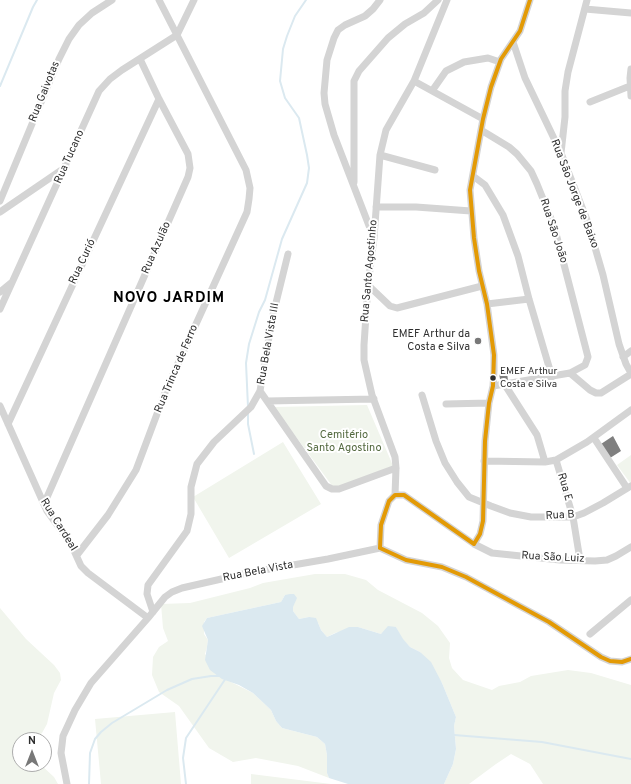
<!DOCTYPE html>
<meta charset="utf-8">
<style>
body{margin:0}
#map{position:relative;width:631px;height:784px;overflow:hidden;background:#fff;font-family:Overpass,sans-serif}
canvas{display:block}
.north{position:absolute;left:12px;top:732px;width:40px;height:40px;box-sizing:border-box;background:#fff;border:1px solid #acacac;border-radius:50%;rotate:0deg;font-size:11px;font-weight:700;line-height:16px;text-align:center;color:#2f2f2f}
.north::after{content:'';display:block;margin:auto;width:14px;height:18px;background:#787878;clip-path:polygon(50% 0,100% 100%,50% 72%,0 100%)}
</style>
<div id="map">
<canvas width="631" height="784"></canvas>
<div class="north">N</div>
</div>
<script>
const ctx = document.querySelector('canvas').getContext('2d');
ctx.lineJoin = 'round';
function fill(path, color) { ctx.fillStyle = color; ctx.fill(path, 'evenodd'); }
const shape = rows => new Path2D(rows.map(r => 'M' + r).join(''));
function trace(path, color, width, dash) { ctx.strokeStyle = color; ctx.lineWidth = width; ctx.lineCap = dash ? 'butt' : 'round'; ctx.setLineDash(dash || []); ctx.stroke(path); }
function write(font, color, halo, rows, align = 'center') {
  ctx.font = font + ' Overpass,sans-serif'; ctx.lineWidth = 4; ctx.setLineDash([]); ctx.textBaseline = 'middle'; ctx.strokeStyle = halo; ctx.fillStyle = color; for (const [text, x, y, turn = 0] of rows) {
    ctx.save(); ctx.translate(x, y); ctx.rotate((+turn || 0) * Math.PI / 180); ctx.textAlign = isNaN(turn) ? turn : align; if (halo) ctx.strokeText(text, 0, 0); ctx.fillText(text, 0, 0); ctx.restore();
  }
}
fill(shape([
 [367,405,394,468,336,491,274,407],
 [283,442,321,504,229,558,193,497],
 [631,455,631,484,617,465],
 [315,574,345,574,366,580,378,590,422,613,438,626,450,643,449,658,452,668,463,680,492,690,499,686,520,682,531,676,568,670,591,673,631,685,631,784,543,784,530,764,511,754,496,764,469,784,444,784,453,764,456,749,454,726,456,717,442,683,420,652,410,647,402,639,396,627,385,631,381,634,358,627,335,633,327,637,321,630,318,623,309,617,299,619,293,611,293,607,285,595,281,602,207,618,204,622,204,634,208,640,207,647,205,654,231,682,253,693,271,710,276,721,282,728,317,737,325,744,327,755,327,773,329,778,298,766,256,758,233,762,209,748,179,706,159,692,152,675,153,657,159,647,168,641,163,628,161,604,190,603,250,588,263,583],
 [0,608,26,639,54,665,60,673,61,680,54,693,47,724,42,733,34,740,20,740,20,764,40,764,54,777,58,784,0,784],
 [175,712,181,784,101,784,95,719],
 [251,774,331,784,251,784]
]), '#f1f5ed');
fill(shape([
 [290,594,294,594,297,598,293,607,293,611,299,619,309,617,316,618,321,630,327,637,349,627,358,627,381,634,388,626,396,627,403,639,410,647,420,652,431,662,442,683,456,717,454,726,456,749,453,764,444,784,348,784,329,778,327,773,327,755,325,744,317,737,282,728,276,721,271,710,253,693,239,685,222,679,210,670,205,660,208,640,202,626,207,618,281,602,285,595]
]), '#dbe9f0');
trace(shape([
 [0,86,33,7,37,0],
 [248,407,246,363,249,344,259,312,265,300,282,239,307,183,309,168,307,155,299,118,285,98,280,81,283,49,287,36,295,16,306,0],
 [248,413,248,424,254,454],
 [454,735,542,742,631,759],
 [89,784,90,753,95,739,101,732,112,723,167,690,192,679,211,676,220,676],
 [186,784,183,758,186,738,226,678]
]), '#dbe9f0', 2);
fill(shape([
 [507,372,508,381,500,379,499,373],
 [613,436,621,451,610,458,601,444]
]), '#7f7f7f');
trace(shape([
 [585,9,631,13],
 [177,35,194,0],
 [513,42,525,78,561,153,587,220,603,275,619,344,626,364,631,373],
 [631,69,630,78,631,96],
 [414,81,483,119],
 [432,91,446,71,464,62,488,58,500,62],
 [590,102,630,86],
 [481,130,509,147,517,154,531,171,537,184,554,226,588,357,585,365,570,373,493,386],
 [561,153,565,117,565,91,568,72,587,0],
 [380,155,435,170],
 [473,176,485,185,503,215,518,256,529,299,552,377],
 [354,182,354,81,359,71,388,38,405,24,424,13,438,0],
 [0,201,59,59,69,39,79,25,92,13,112,0],
 [376,207,416,207,471,211],
 [0,212,66,167],
 [373,236,334,135,325,104,324,93,327,60,334,38,338,30,345,25,365,16,373,9,380,0],
 [368,285,390,306,397,308,482,286],
 [0,292,11,283],
 [487,304,529,299],
 [0,309,99,91,110,79,122,70,177,35],
 [623,357,631,351],
 [570,373,590,390,596,393,601,393,631,374],
 [505,385,537,435,545,462],
 [260,391,326,486,332,489,339,489,396,468],
 [422,395,436,441,445,463,457,482,469,497,491,506,510,513,531,517,573,517,584,513,603,503,631,486],
 [267,401,374,399],
 [446,404,489,403],
 [0,406,47,511,71,544,81,566,88,573,148,618],
 [8,424,159,99],
 [594,438,627,488],
 [556,460,573,517,580,560],
 [484,461,545,462,556,460,587,442,631,410],
 [395,495,404,495,474,544,492,553,560,560,595,561,607,560,616,556,631,547],
 [44,504,188,177,190,168,188,154,159,99,140,59],
 [474,544,480,534,483,521,485,441,489,403,493,386,494,371,494,355,487,304,479,271,474,238,470,190,483,119,491,87,501,59,520,31,530,0],
 [380,548,381,525,389,501,395,495,396,468,395,457,372,395,364,360,364,345,368,285,374,238,380,155,386,130,414,81,447,0],
 [380,548,406,560,442,567,466,577,549,622,601,657,610,661,622,662,631,659],
 [77,555,108,515,136,470,166,390,247,212,249,199,250,188,246,170,159,0],
 [153,612,147,594,148,585,187,531,191,514,191,487,197,464,214,442,251,407,260,391,272,319,288,254],
 [590,634,631,600],
 [67,784,61,753,62,745,63,736,75,710,91,683,148,618,165,597,172,592,182,588,252,572,328,559,380,548]
]), '#d4d4d4', 7);
trace(shape([
 [395,495,404,495,474,544],
 [474,544,480,534,483,521,485,441,489,403,493,386,494,355,487,304,479,271,474,238,470,190,483,119,491,87,501,59,520,31,530,0],
 [380,548,406,560,442,567,466,577,549,622,601,657,610,661,622,662,631,659],
 [380,548,381,525,389,501,395,495]
]), '#e39a05', 4);
for (const [x, y, r, color] of [
 [478,341,4,"#787878"],
 [493,378,3.5,"#2f2f2f"]
]) { const dot = new Path2D(); dot.arc(x, y, r, 0, 2 * Math.PI); ctx.fillStyle = color; ctx.fill(dot); trace(dot, '#fff', 1.5); }
write('10px', '#2f2f2f', '#fff', [
 ["EMEF Arthur",500,372],
 ["Costa e Silva",500,385]
], 'left');
write('11px', '#2f2f2f', '#fff', [
 ["Rua Gaivotas",45,92,-68],
 ["Rua Tucano",70,157,-66],
 ["Rua São Jorge de Baixo",574,194,69],
 ["Rua São João",553,231,72],
 ["Rua Azulão",157,248,-66],
 ["Rua Curió",83,262,-65],
 ["Rua Santo Agostinho",370,271,-85],
 ["Rua Bela Vista III",269,344,-80],
 ["Rua Trinca de Ferro",177,369,-67],
 ["Rua E",564,487,74],
 ["Rua B",560,516,-3],
 ["Rua Cardeal",58,525,58],
 ["Rua São Luiz",553,558,3],
 ["Rua Bela Vista",258,572,-11]
]);
write('11px', '#2f2f2f', '#fff', [
 ["EMEF Arthur da",470,335],
 ["Costa e Silva",470,348]
], 'right');
write('11px', '#53693f', '#fff', [
 ["Cemitério",344,436],
 ["Santo Agostino",344,449]
]);
ctx.letterSpacing = '1px';
write('bold 15px', '#000', '#fff', [
 ["NOVO JARDIM",169,299]
]);
ctx.letterSpacing = '0px';
</script>
